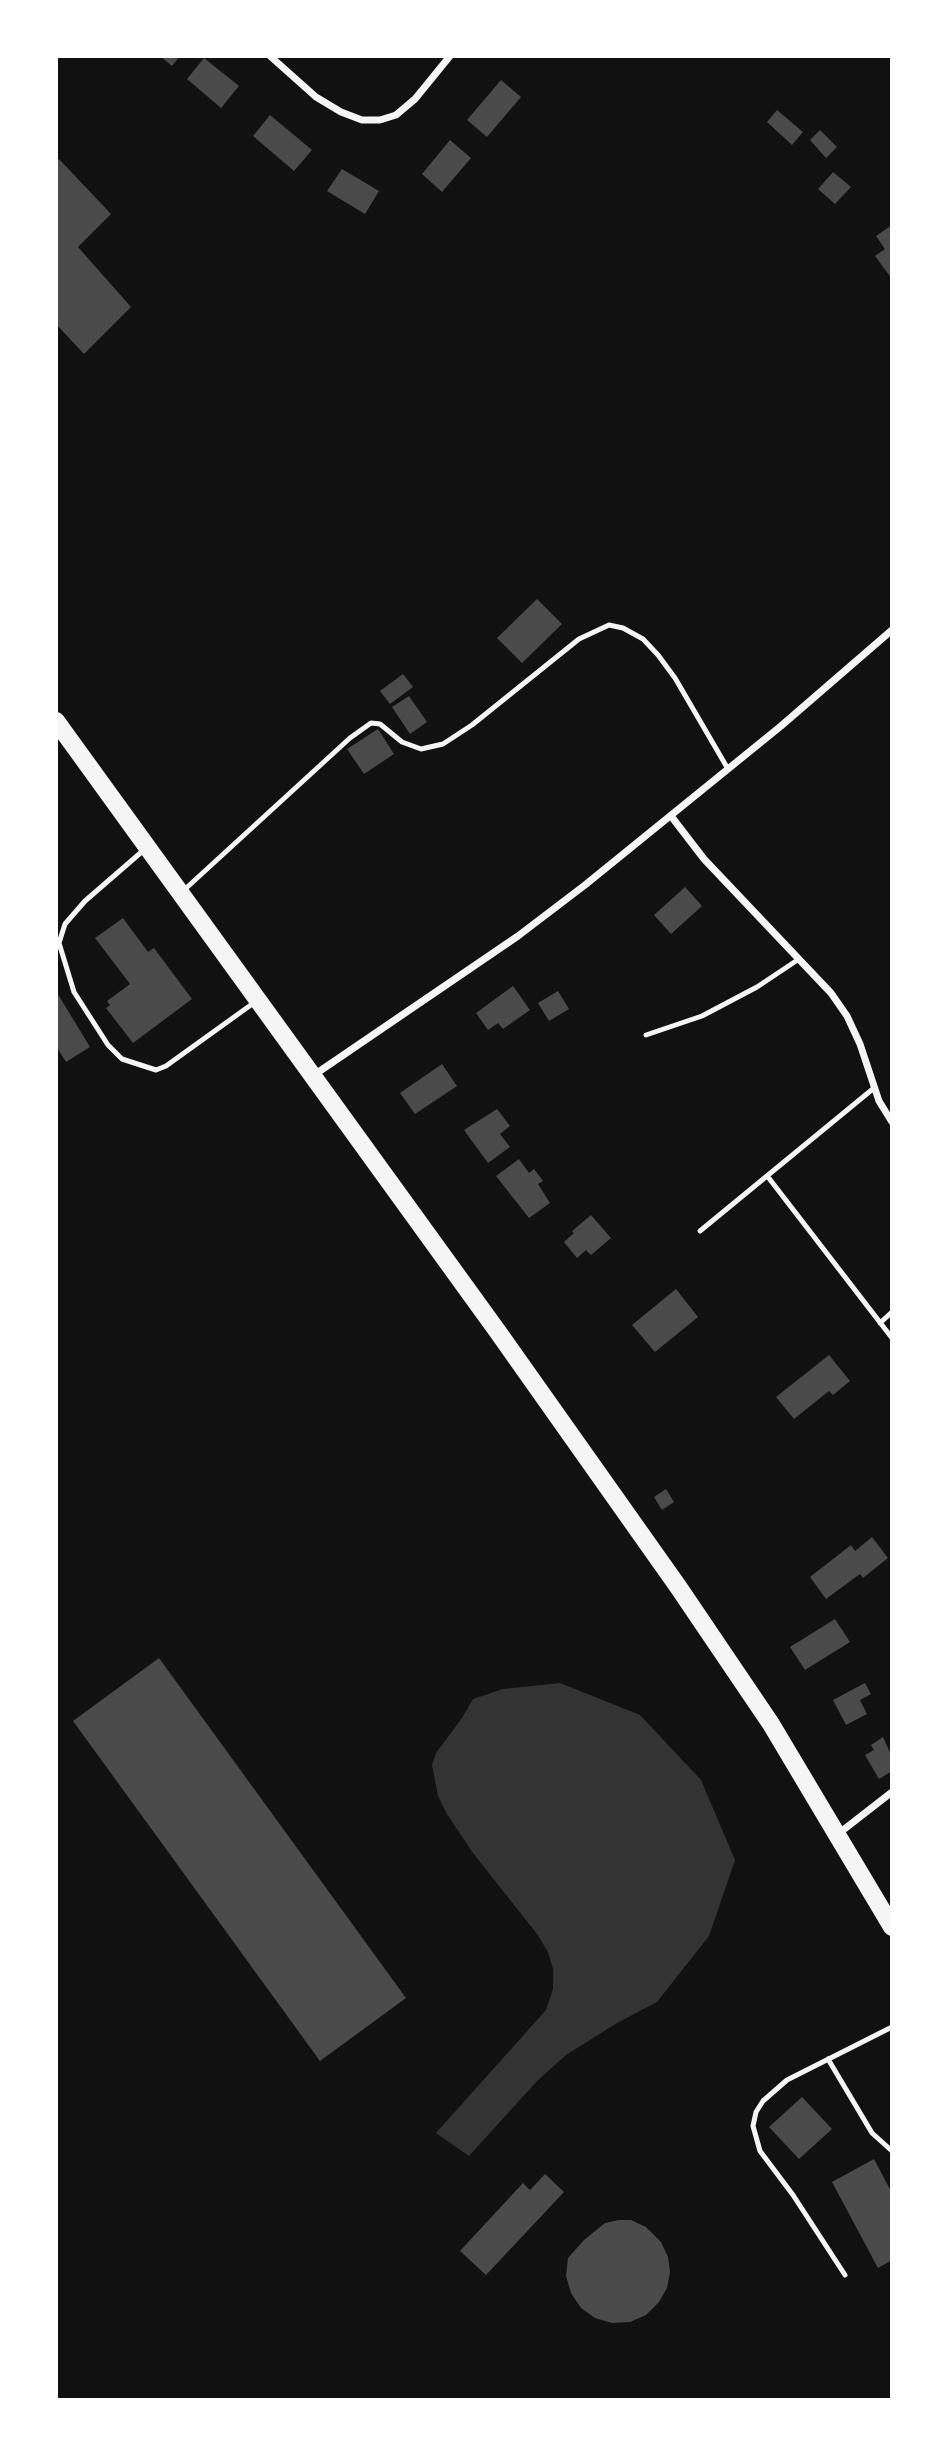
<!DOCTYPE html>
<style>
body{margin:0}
#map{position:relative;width:948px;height:2456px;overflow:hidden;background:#111;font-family:"PT Sans",sans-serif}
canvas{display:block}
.frame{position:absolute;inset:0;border:58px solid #fff;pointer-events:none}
</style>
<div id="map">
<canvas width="948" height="2456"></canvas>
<div class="frame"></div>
</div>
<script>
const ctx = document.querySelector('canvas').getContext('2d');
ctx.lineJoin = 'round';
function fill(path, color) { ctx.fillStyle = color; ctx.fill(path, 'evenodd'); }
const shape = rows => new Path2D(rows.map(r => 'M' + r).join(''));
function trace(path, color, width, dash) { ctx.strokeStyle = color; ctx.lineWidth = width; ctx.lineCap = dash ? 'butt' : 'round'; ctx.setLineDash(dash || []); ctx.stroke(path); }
fill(shape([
 [560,1683,640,1715,701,1780,735,1860,709,1936,657,2002,617,2023,566,2055,538,2080,469,2156,436,2133,546,2010,553,1989,553,1969,548,1952,537,1934,473,1853,447,1814,438,1796,432,1765,436,1753,462,1718,473,1699,503,1689]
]), '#333');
fill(shape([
 [160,56,180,56,172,66],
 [204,58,239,86,221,108,187,79],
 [501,80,521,97,487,137,467,120],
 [777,110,803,132,792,145,767,122],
 [270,115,312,150,294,171,253,136],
 [820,130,837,147,826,158,810,140],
 [450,140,471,158,442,192,422,174],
 [59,159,111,214,78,247,131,307,84,354,56,324,56,161],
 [342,169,379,191,365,214,327,191],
 [833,172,851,187,835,204,818,189],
 [892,225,892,279,875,256,885,249,876,236],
 [537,599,562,624,522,663,497,638],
 [403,674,413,687,390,704,380,691],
 [409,696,427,722,410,734,392,707],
 [378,729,394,754,364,774,347,749],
 [685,887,702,906,671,934,654,915],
 [123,918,148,952,154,948,192,999,133,1043,106,1008,110,1005,107,1001,130,984,95,938],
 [513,986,530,1010,503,1029,498,1023,488,1030,476,1013],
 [56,991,90,1047,66,1062,56,1046],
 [558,991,569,1009,549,1021,538,1003],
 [442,1064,457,1086,415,1114,400,1093],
 [497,1109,510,1126,500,1134,510,1147,488,1163,464,1130],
 [519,1159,529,1173,534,1169,543,1181,538,1184,550,1203,529,1218,496,1176],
 [591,1215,611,1238,591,1255,586,1250,577,1258,564,1242,574,1233,572,1231],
 [676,1289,698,1317,655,1352,632,1325],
 [829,1355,850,1381,833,1395,829,1391,794,1419,776,1397],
 [666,1489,674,1502,662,1510,654,1497],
 [872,1537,888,1558,863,1578,860,1574,826,1599,810,1577,851,1545,855,1551],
 [835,1619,850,1642,805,1670,790,1647],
 [159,1658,406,1998,320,2061,73,1721],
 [865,1683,871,1694,860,1700,867,1714,846,1725,833,1700],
 [883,1737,892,1757,892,1771,879,1779,865,1755,874,1750,871,1745],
 [802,2097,832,2129,799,2159,769,2127],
 [874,2159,892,2193,892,2260,878,2268,832,2182],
 [545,2174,564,2192,486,2275,460,2251,523,2183,530,2190],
 [619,2220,631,2220,646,2227,661,2242,668,2257,670,2272,667,2288,659,2302,646,2315,630,2322,612,2323,595,2318,581,2308,571,2293,566,2276,568,2258,584,2240,605,2223]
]), '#4a4a4a');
trace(shape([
 [145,849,85,901,65,924,59,943,74,992,108,1045,122,1059,156,1070,166,1066,255,1002],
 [183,891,350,738,371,723,380,724,402,742,421,749,443,744,472,725,579,639,609,625,623,628,643,639,658,655,675,678,728,769],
 [646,1035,702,1016,757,987,799,959],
 [768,1177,892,1338],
 [700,1231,874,1088],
 [880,1323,892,1312],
 [828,2059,872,2133,892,2151],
 [845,2275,793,2195,760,2151,753,2126,756,2112,763,2101,787,2080,892,2027]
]), '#f5f5f5', 5);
trace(shape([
 [270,56,316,97,341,112,362,120,380,120,396,115,415,99,450,56],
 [671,816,704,859,831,993,847,1016,860,1044,879,1101,892,1122],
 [314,1075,518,936,585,885,781,726,892,630],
 [838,1834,892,1792]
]), '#f5f5f5', 7);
trace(shape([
 [56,721,498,1332,679,1588,771,1724,892,1927]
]), '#f5f5f5', 18);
</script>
